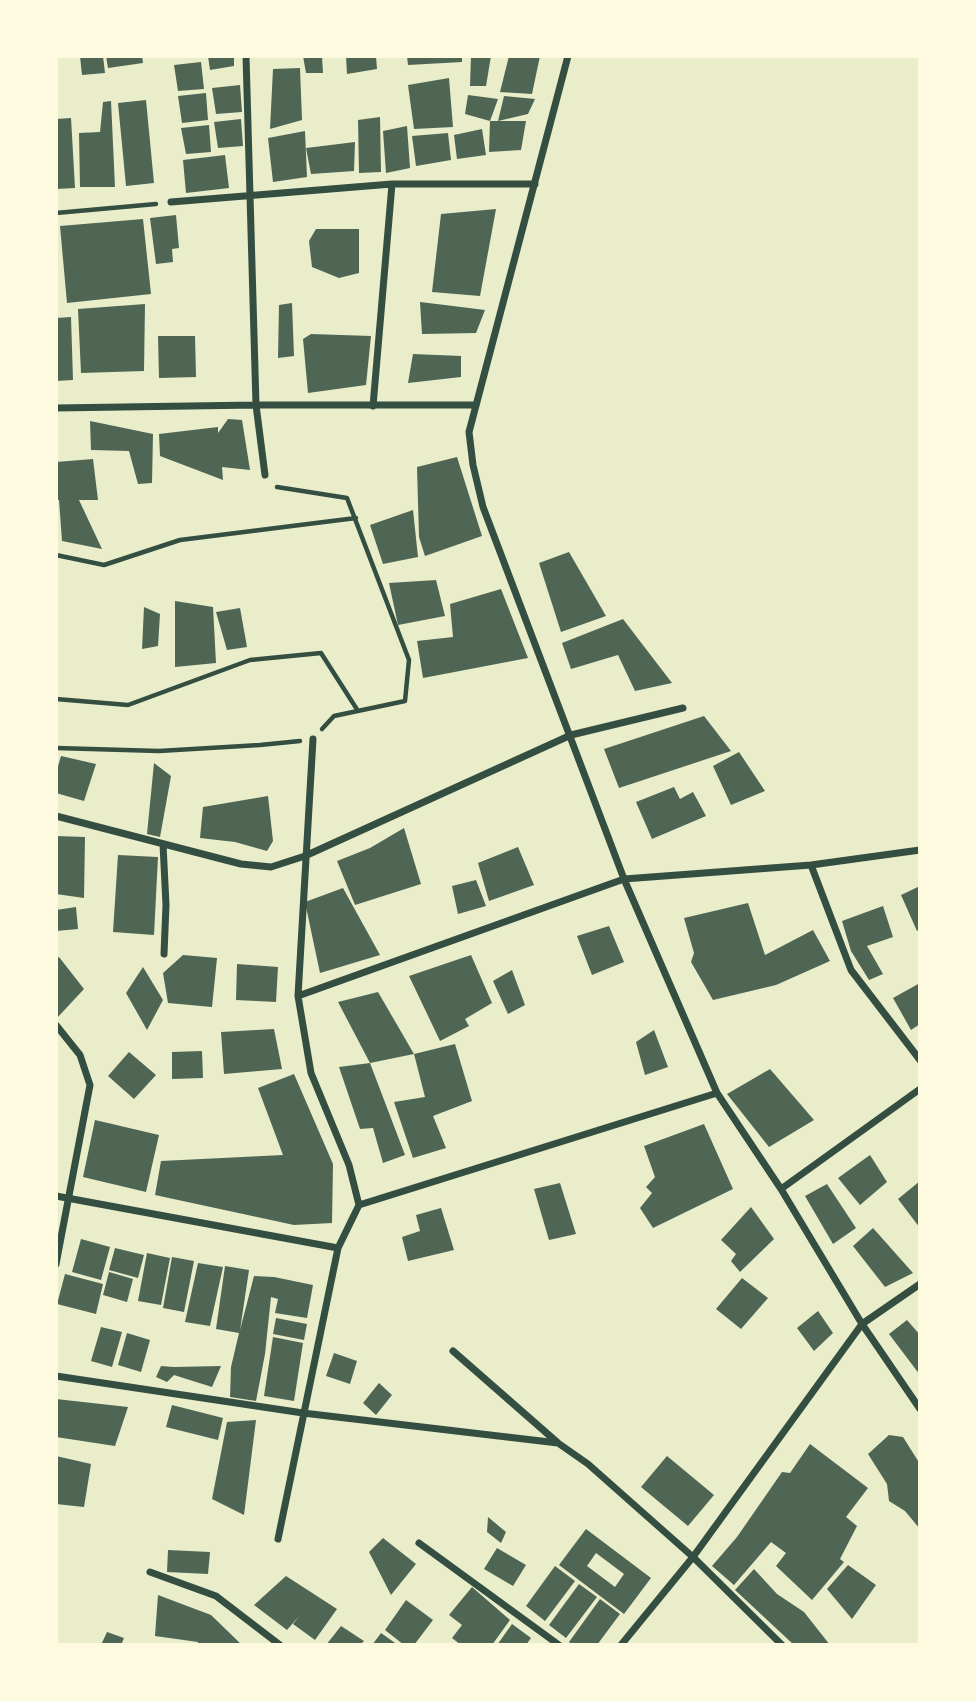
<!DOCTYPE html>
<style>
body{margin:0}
#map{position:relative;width:976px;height:1701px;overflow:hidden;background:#e9edc9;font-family:Karla,sans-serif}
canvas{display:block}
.frame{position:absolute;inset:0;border:58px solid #fefae0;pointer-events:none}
</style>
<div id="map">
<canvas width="976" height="1701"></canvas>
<div class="frame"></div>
</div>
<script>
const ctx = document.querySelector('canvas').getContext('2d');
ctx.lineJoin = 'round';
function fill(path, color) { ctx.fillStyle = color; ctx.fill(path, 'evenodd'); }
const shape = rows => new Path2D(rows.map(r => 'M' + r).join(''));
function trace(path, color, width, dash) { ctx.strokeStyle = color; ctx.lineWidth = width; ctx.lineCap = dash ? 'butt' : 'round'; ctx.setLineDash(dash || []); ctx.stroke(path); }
fill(shape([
 [80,56,103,56,105,73,82,75],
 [106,56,142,56,143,63,108,68],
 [208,56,234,56,234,66,210,70],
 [303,56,322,56,323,73,306,73],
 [346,56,376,56,377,69,347,74],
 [407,56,462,56,462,62,408,65],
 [471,56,491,56,486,86,470,86],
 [509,56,540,56,532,94,500,92],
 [201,62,204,89,178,91,174,65],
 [300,68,302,120,270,129,273,69],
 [449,78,453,127,414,129,408,85],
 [240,85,242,112,216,114,212,88],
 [206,93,208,120,182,123,178,96],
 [468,95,498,99,490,121,465,114],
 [504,96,535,99,528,114,498,121,526,121,521,150,489,152,490,121,498,121],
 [146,100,154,183,126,186,118,103],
 [111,101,115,187,80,187,79,133,100,132,103,102],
 [380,117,381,172,359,173,358,120],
 [71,118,75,188,56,189,56,119],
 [241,119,243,146,218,148,214,122],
 [209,125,211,152,186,154,181,128],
 [407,126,410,168,386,173,383,131],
 [482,129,486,155,457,159,454,135],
 [305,131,307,177,273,182,268,138],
 [448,133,451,160,416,166,412,136],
 [355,142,354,171,311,174,306,148],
 [225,155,229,188,186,193,183,160],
 [496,209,480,296,432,292,441,214],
 [176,215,179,248,172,249,173,262,156,264,150,218],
 [143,219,151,294,67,303,60,226],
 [316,229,359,229,359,273,339,278,312,267,309,241],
 [420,302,453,306,485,310,476,333,422,334],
 [292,303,294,356,278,358,279,305],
 [145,304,144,371,81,373,78,309],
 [71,317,73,380,56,381,56,318],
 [311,334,371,336,366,385,308,393,303,339],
 [158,336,195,336,196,377,159,378],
 [413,354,461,356,461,377,408,383],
 [228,419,242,420,250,470,222,467,223,480,160,456,159,434,218,427,218,433],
 [90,421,153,434,152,483,138,484,129,451,91,450],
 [457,457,482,536,425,556,419,537,417,467],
 [93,459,98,500,79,500,102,549,62,541,59,500,56,500,56,462],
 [413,510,418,557,383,564,370,525],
 [569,552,606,616,561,632,539,563],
 [436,580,445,616,398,625,389,583],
 [501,589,528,658,423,678,417,641,453,637,450,604],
 [175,601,213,607,216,663,175,667],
 [144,607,160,614,158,646,142,649],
 [240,608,247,647,227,650,216,612],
 [623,619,672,683,635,691,618,655,571,669,562,643],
 [704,716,731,751,619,788,604,749],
 [739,752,765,791,731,805,713,766],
 [61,756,96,764,84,801,56,793,56,773],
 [154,763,171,776,160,837,147,834],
 [674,787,680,799,693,792,706,816,652,839,636,802],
 [268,796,273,841,267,851,235,842,200,838,203,807],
 [404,828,421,884,355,905,337,861,370,848],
 [56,836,85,837,84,898,56,894],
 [518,847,534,885,489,901,478,863],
 [118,855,158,857,154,935,113,932],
 [476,880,486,906,458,914,452,886],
 [920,886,920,929,917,931,901,895],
 [343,888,380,955,320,973,305,902],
 [748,903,765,955,813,930,830,961,776,985,713,1000,691,962,694,953,684,918],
 [883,906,893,937,867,946,883,974,869,980,851,951,842,921],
 [76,907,78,929,56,931,56,910],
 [609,926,624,962,592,975,577,936],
 [183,955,217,958,212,1007,168,1003,163,973],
 [471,955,492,1003,465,1019,469,1026,440,1041,409,976],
 [59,957,84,989,57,1018,56,959],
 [237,964,278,967,276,1002,236,1000],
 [143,967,163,1000,147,1030,126,993],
 [512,970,525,1005,508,1014,493,981],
 [920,983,920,1024,911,1030,893,998],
 [378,992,414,1054,370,1063,338,1002],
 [274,1029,282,1069,224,1074,221,1032],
 [654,1030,668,1067,645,1075,636,1042],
 [455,1044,472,1101,433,1116,446,1148,413,1158,394,1102,425,1097,414,1054],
 [202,1051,203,1078,172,1079,172,1052],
 [129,1052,156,1075,134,1099,108,1076],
 [370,1063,405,1155,383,1163,373,1128,360,1129,339,1067],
 [770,1069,814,1120,769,1147,727,1094],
 [294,1074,333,1164,332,1223,294,1225,155,1195,161,1161,283,1155,258,1088],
 [95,1120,159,1135,146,1192,83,1177],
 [704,1124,733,1189,653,1228,640,1208,652,1193,646,1187,655,1177,644,1146],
 [870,1155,887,1182,860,1205,838,1178],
 [920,1181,920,1228,898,1199],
 [560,1183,576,1234,549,1240,534,1189],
 [827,1184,856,1228,833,1244,805,1196],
 [751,1207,774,1239,740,1272,731,1261,736,1254,721,1240],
 [441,1208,454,1250,408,1261,402,1237,420,1231,416,1215],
 [873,1228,913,1273,885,1287,853,1246],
 [81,1239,110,1247,101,1280,72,1272],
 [115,1248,144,1255,138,1278,109,1270],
 [147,1253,170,1258,161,1305,138,1301],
 [172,1257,194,1261,184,1312,163,1308],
 [198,1263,223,1267,210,1326,185,1322],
 [225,1266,249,1270,240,1330,254,1276,274,1277,313,1285,307,1318,275,1313,278,1299,271,1297,265,1354,256,1401,230,1397,231,1367,239,1333,216,1329],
 [109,1272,133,1279,127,1302,103,1295],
 [65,1274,103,1284,96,1314,57,1304],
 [742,1278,768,1298,741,1329,716,1309],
 [818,1311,833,1333,814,1351,797,1328],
 [276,1318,307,1324,304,1340,273,1334],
 [907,1320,920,1335,920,1375,889,1334],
 [101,1327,122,1332,112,1367,91,1361],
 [127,1333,150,1340,141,1372,118,1365],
 [273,1337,303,1343,294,1401,264,1396],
 [334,1353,357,1361,350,1384,326,1376],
 [161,1366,174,1367,221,1366,212,1387,174,1375,167,1382,156,1377],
 [379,1383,392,1395,376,1415,363,1403],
 [56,1399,128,1407,115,1446,56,1437],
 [172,1405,223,1418,218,1440,166,1427],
 [256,1420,244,1515,212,1499,227,1422],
 [889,1435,903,1437,920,1464,920,1529,905,1511,889,1501,887,1484,868,1454],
 [810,1444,868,1488,846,1517,857,1526,840,1559,844,1562,812,1600,776,1566,786,1553,771,1542,734,1585,712,1566,737,1537,782,1472,790,1473],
 [56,1456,91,1464,84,1507,56,1504],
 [667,1456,714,1495,688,1526,641,1487],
 [488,1517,506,1532,501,1543,487,1532],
 [586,1529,651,1578,624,1614,559,1565],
 [596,1553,624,1574,615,1587,587,1566],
 [383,1538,416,1564,391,1595,369,1552],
 [497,1548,526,1565,513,1586,484,1569],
 [168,1550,210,1552,208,1574,167,1572],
 [848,1565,876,1585,852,1619,827,1589],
 [555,1566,575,1581,545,1621,526,1606],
 [754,1569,777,1594,804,1612,830,1645,794,1645,735,1590],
 [286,1576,337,1609,315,1640,293,1624,299,1616,287,1630,254,1605],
 [579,1584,597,1597,566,1638,549,1625],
 [472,1587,510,1620,492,1645,461,1645,452,1638,462,1625,449,1615],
 [158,1595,211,1615,242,1645,197,1645,198,1642,155,1636],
 [600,1599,620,1614,597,1645,572,1645,569,1642],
 [406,1600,433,1620,414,1645,404,1645,385,1630],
 [512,1624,531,1638,526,1645,497,1645],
 [341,1626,364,1641,360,1645,326,1645],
 [107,1632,124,1638,121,1645,101,1645],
 [381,1633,398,1645,372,1645]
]), '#4f6655');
trace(shape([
 [56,213,156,204],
 [277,487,347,498,409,660,405,701,334,716,322,729],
 [56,555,104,565,180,540,356,518],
 [56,699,128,705,250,660,321,653,358,711],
 [56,748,159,751,260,745,300,741]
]), '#344e41', 4.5);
trace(shape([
 [246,56,256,405,265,475],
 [568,56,469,432,473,465,483,507,624,879,717,1093,781,1189,862,1324,920,1409],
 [171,202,392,184,535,184],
 [373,406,392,184],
 [56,408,256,405,475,405],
 [56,816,241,864,271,867,305,856,571,735,683,708],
 [163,844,166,905,164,954],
 [811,865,851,970,920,1060],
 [298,996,624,879,811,865,920,850],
 [56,1025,80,1055,90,1085,56,1264],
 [781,1189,920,1089],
 [56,1196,338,1248],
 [359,1205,717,1093],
 [453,1351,558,1443],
 [56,1376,303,1413,558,1443,588,1464,693,1557,782,1645],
 [278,1539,338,1248,359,1205,349,1165,311,1073,298,996,313,739],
 [419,1543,559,1645],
 [150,1572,216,1596,280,1645],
 [621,1645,693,1557,862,1324,920,1284]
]), '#344e41', 7);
</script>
